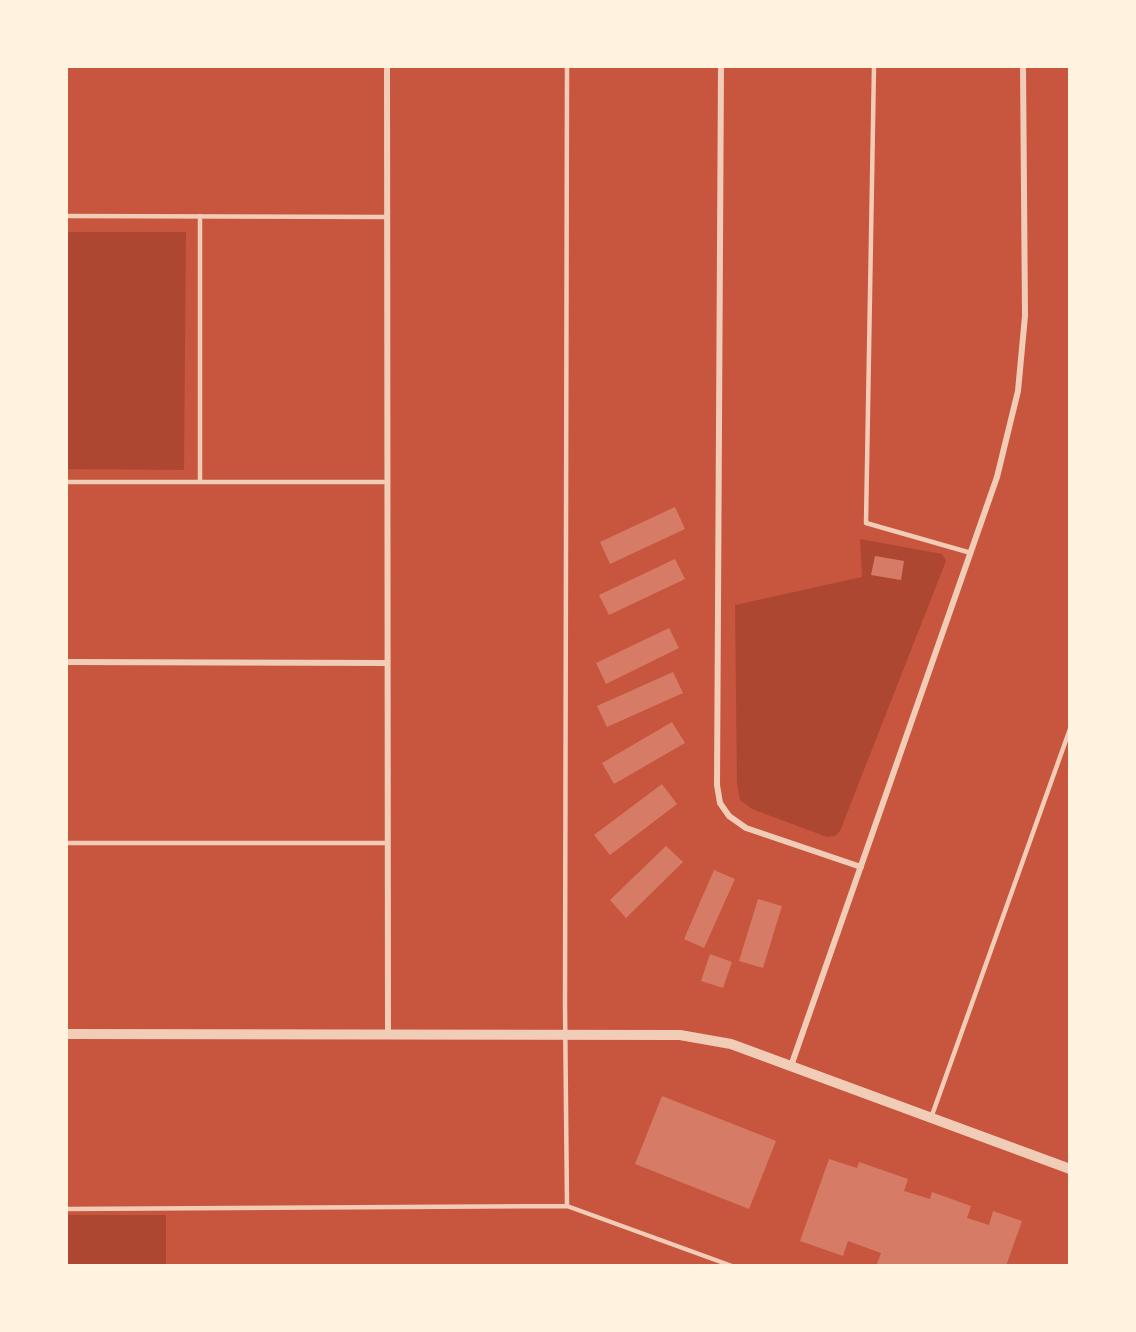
<!DOCTYPE html>
<style>
body{margin:0}
#map{position:relative;width:1136px;height:1332px;overflow:hidden;background:#c8553d;font-family:Signika,sans-serif}
canvas{display:block}
.frame{position:absolute;inset:0;border:68px solid #fff3e0;pointer-events:none}
</style>
<div id="map">
<canvas width="1136" height="1332"></canvas>
<div class="frame"></div>
</div>
<script>
const ctx = document.querySelector('canvas').getContext('2d');
ctx.lineJoin = 'round';
function fill(path, color) { ctx.fillStyle = color; ctx.fill(path, 'evenodd'); }
const shape = rows => new Path2D(rows.map(r => 'M' + r).join(''));
function trace(path, color, width, dash) { ctx.strokeStyle = color; ctx.lineWidth = width; ctx.lineCap = dash ? 'butt' : 'round'; ctx.setLineDash(dash || []); ctx.stroke(path); }
fill(shape([
 [66,232,186,232,184,470,66,469],
 [860,539,942,554,946,561,840,831,835,836,827,837,752,809,740,800,737,784,735,605,862,577],
 [66,1215,166,1215,166,1266,66,1266]
]), '#ae4732');
fill(shape([
 [675,507,685,529,610,564,600,542],
 [875,556,904,561,901,580,871,575],
 [675,559,685,579,609,615,599,595],
 [669,628,679,648,606,684,596,663],
 [673,672,683,693,607,727,597,706],
 [672,722,685,743,614,784,602,763],
 [662,784,677,804,610,855,594,835],
 [666,846,683,862,626,918,610,900],
 [714,870,735,879,704,948,684,939],
 [758,899,782,906,763,968,739,961],
 [710,954,732,962,723,988,701,981],
 [662,1096,776,1141,749,1209,635,1164],
 [829,1159,857,1168,859,1162,908,1179,904,1191,930,1199,932,1192,971,1206,967,1218,989,1225,993,1211,1022,1221,1006,1266,884,1266,877,1264,881,1253,848,1241,843,1256,800,1241]
]), '#d67c66');
trace(shape([
 [874,66,866,523,971,553],
 [66,216,388,217],
 [200,216,200,482],
 [66,482,388,482],
 [66,843,388,843],
 [931,1118,1070,729],
 [567,1206,565,1005,567,66],
 [66,1209,567,1206,732,1266]
]), '#f1ccb7', 4.5);
trace(shape([
 [387,66,388,1035],
 [721,66,717,785,720,803,729,816,746,828,861,867],
 [66,662,387,663],
 [791,1066,997,477,1018,391,1025,316,1023,66]
]), '#f1ccb7', 6);
trace(shape([
 [66,1034,680,1035,731,1044,1070,1169]
]), '#f1ccb7', 10);
</script>
